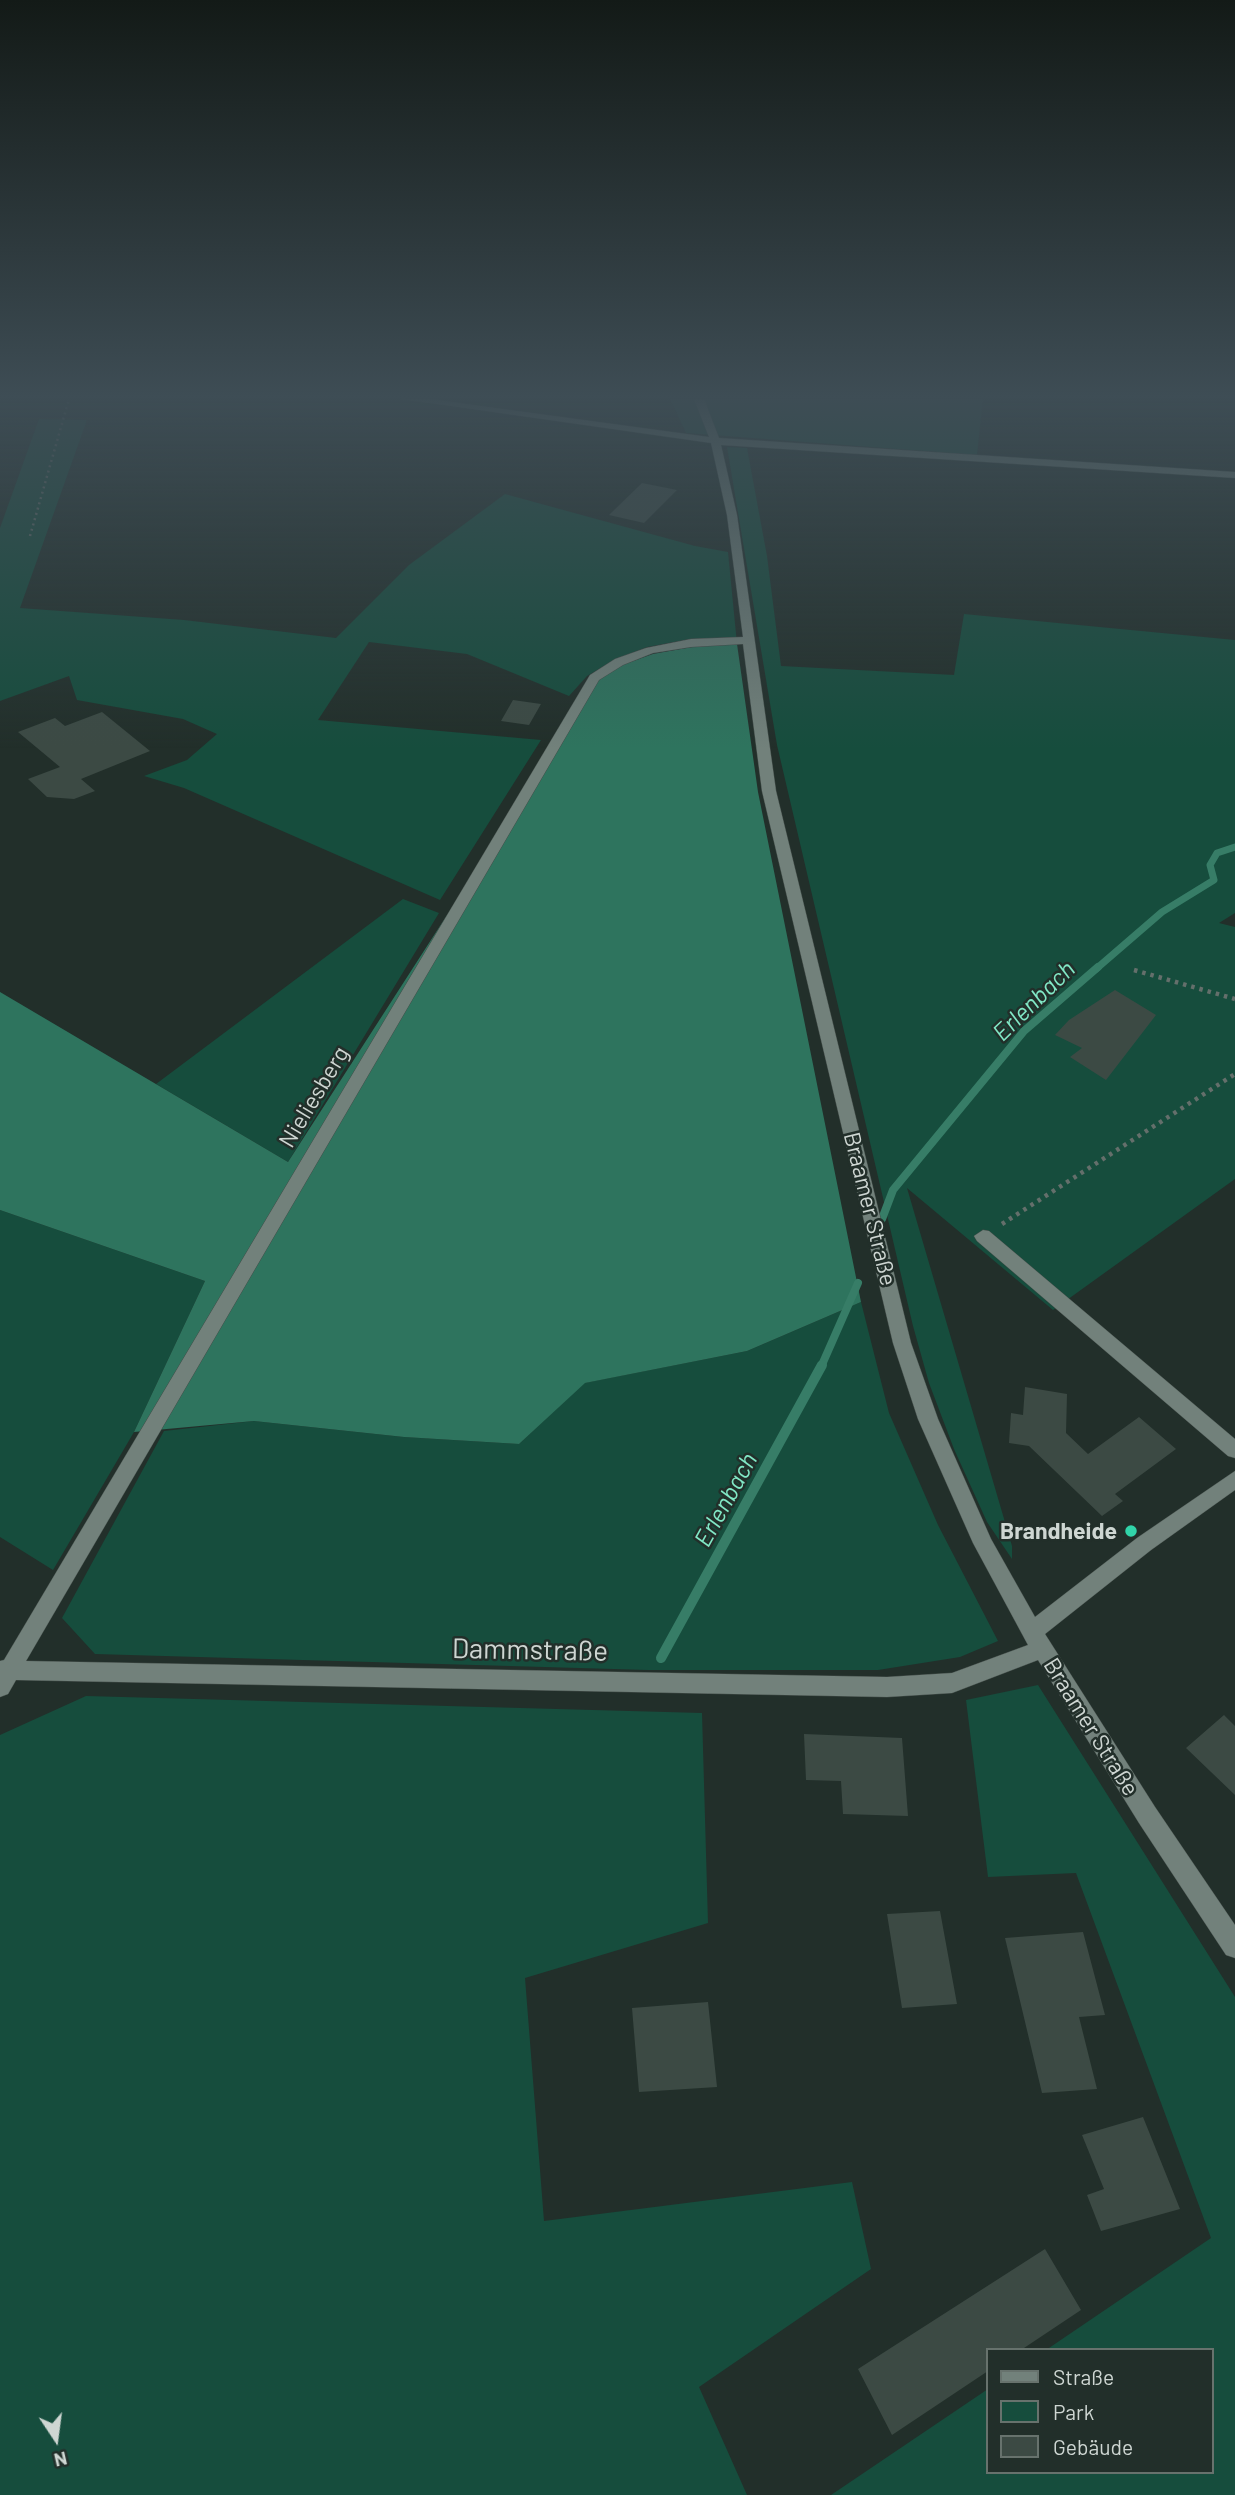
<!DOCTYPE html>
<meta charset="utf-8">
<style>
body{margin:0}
#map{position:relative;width:1235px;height:2495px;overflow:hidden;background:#222f2a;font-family:Barlow,sans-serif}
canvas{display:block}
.legend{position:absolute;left:986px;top:2348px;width:228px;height:126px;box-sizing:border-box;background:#222f2a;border:2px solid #67726d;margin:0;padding:9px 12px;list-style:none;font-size:21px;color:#ced6d2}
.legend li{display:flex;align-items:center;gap:14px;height:35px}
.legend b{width:35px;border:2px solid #67726d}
.north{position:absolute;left:21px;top:2404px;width:70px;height:70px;-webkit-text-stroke:5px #222f2a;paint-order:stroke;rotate:167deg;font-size:19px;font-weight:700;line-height:28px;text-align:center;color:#ced6d2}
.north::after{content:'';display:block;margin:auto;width:24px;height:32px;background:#ced6d2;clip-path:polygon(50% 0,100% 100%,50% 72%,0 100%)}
</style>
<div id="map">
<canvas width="1235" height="2495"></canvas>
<ul class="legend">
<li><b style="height:9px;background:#72817b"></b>Straße</li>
<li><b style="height:19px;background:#164d3d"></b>Park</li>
<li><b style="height:19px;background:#3c4a44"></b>Gebäude</li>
</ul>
<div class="north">N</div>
</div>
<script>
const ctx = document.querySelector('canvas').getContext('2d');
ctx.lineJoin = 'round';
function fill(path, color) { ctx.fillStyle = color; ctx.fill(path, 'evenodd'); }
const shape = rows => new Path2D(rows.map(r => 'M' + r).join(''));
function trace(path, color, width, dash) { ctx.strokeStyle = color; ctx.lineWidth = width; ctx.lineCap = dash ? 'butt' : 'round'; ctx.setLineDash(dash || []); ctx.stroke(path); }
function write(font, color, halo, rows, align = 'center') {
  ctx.font = font + ' Barlow,sans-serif'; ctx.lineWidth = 5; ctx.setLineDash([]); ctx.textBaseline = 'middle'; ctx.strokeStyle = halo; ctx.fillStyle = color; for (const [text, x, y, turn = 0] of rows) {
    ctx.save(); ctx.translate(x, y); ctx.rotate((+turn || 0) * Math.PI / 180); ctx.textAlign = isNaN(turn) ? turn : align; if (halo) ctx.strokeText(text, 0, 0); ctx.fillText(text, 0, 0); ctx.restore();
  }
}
fill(shape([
 [670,399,983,399,977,455,686,433],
 [39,419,87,420,20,608,184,620,336,638,409,565,505,494,695,546,728,552,737,644,710,645,690,639,647,647,614,660,587,676,569,696,467,654,369,642,318,720,541,740,440,900,184,788,144,776,187,760,217,734,183,719,77,700,69,676,0,701,0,528],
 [727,447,747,448,767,556,781,666,954,675,964,614,1235,640,1235,913,1219,923,1235,927,1235,1179,1053,1310,907,1188,1012,1546,1012,1559,987,1522,954,1449,929,1383,913,1326,777,745],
 [403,899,439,913,288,1162,156,1084],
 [0,1210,205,1281,134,1432,53,1570,0,1537],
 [861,1302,889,1413,938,1525,998,1641,960,1657,878,1670,648,1670,95,1654,62,1618,164,1431,254,1421,404,1437,519,1444,584,1383,747,1351],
 [1038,1685,1235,1997,1235,2495,831,2495,988,2389,988,2472,1212,2472,1212,2350,1046,2350,1211,2238,1076,1873,988,1877,966,1700],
 [86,1696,702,1713,708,1923,525,1978,544,2221,852,2182,871,2269,699,2387,747,2495,0,2495,0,1735]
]), '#164d3d');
fill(shape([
 [737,644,758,792,861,1302,747,1351,585,1383,519,1444,404,1437,254,1421,134,1432,205,1281,0,1210,0,992,288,1162,599,679,622,665,653,654,692,647]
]), '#2e745e');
trace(shape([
 [1096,969,1162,912,1214,880,1210,865,1217,853,1235,847]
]), '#377d67', 7);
trace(shape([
 [882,1219,893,1190,1024,1031,1098,967],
 [821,1367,858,1283]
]), '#377d67', 8);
trace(shape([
 [661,1658,822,1365]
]), '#377d67', 10);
fill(shape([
 [642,483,677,490,644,523,609,515],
 [513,700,541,704,529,725,501,721],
 [102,712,150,751,81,779,95,791,74,799,47,797,28,779,60,767,18,732,55,718,65,726],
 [1115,990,1156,1015,1106,1080,1070,1057,1082,1048,1055,1035,1069,1020],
 [1025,1387,1067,1394,1066,1433,1088,1454,1139,1417,1176,1449,1115,1494,1123,1501,1102,1516,1029,1446,1009,1443,1011,1413,1023,1415],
 [1224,1715,1235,1726,1235,1795,1186,1748],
 [804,1734,902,1738,908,1816,843,1814,841,1781,806,1780],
 [940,1911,957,2004,902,2008,887,1914],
 [1083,1932,1105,2015,1079,2017,1097,2089,1042,2093,1005,1938],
 [708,2002,717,2087,639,2092,632,2008],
 [1143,2117,1180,2209,1101,2231,1087,2195,1104,2189,1082,2135],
 [1045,2249,1081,2310,1021,2350,988,2350,988,2371,892,2435,858,2369]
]), '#3c4a44');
const minor = shape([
 [402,399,429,399,709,437,694,399,704,399,719,438,1235,472,1235,478,721,445,737,515,776,791,911,1343,938,1419,991,1539,1035,1617,1137,1538,1235,1471,1235,1490,1151,1550,1045,1634,1155,1807,1235,1925,1235,1958,1226,1955,1139,1823,1038,1660,952,1693,887,1697,16,1680,8,1694,0,1697,0,1661,4,1660,590,675,615,659,646,648,691,639,743,637,727,515,711,443,402,399],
 [743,644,762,791,893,1343,918,1419,973,1543,1028,1645,952,1673,887,1677,26,1661,599,680,623,665,653,653,691,647,743,644],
 [983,1230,989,1231,1235,1439,1235,1458,1228,1456,977,1241,974,1236,983,1230]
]);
trace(minor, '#424c48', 1);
trace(shape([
 [30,536,69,399]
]), '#646f6b', 2.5, [2, 3.5]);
trace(shape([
 [1134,970,1235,999],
 [1002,1224,1235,1074]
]), '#646f6b', 4.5, [3.5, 5]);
fill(minor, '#72817b');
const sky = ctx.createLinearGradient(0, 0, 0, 749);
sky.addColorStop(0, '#131a17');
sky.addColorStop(0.53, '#3e4d55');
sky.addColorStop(1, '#3e4d5500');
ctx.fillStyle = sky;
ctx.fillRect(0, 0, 1235, 749);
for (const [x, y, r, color] of [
 [1131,1531,7,"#31d4a9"]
]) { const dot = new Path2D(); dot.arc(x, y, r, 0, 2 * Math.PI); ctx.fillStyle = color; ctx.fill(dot); trace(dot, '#222f2a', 2.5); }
write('23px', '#ced6d2', '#222f2a', [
 ["Nieliesberg",314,1097,-59],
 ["Braamer Straße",870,1209,76],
 ["Braamer Straße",1091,1727,58]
]);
write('bold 23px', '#ced6d2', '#222f2a', [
 ["Brandheide",1117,1531]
], 'right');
write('italic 24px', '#81e8c6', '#222f2a', [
 ["Erlenbach",1034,1001,-44],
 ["Erlenbach",726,1500,-61]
]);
write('28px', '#ced6d2', '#222f2a', [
 ["Dammstraße",530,1650,1]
]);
</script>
